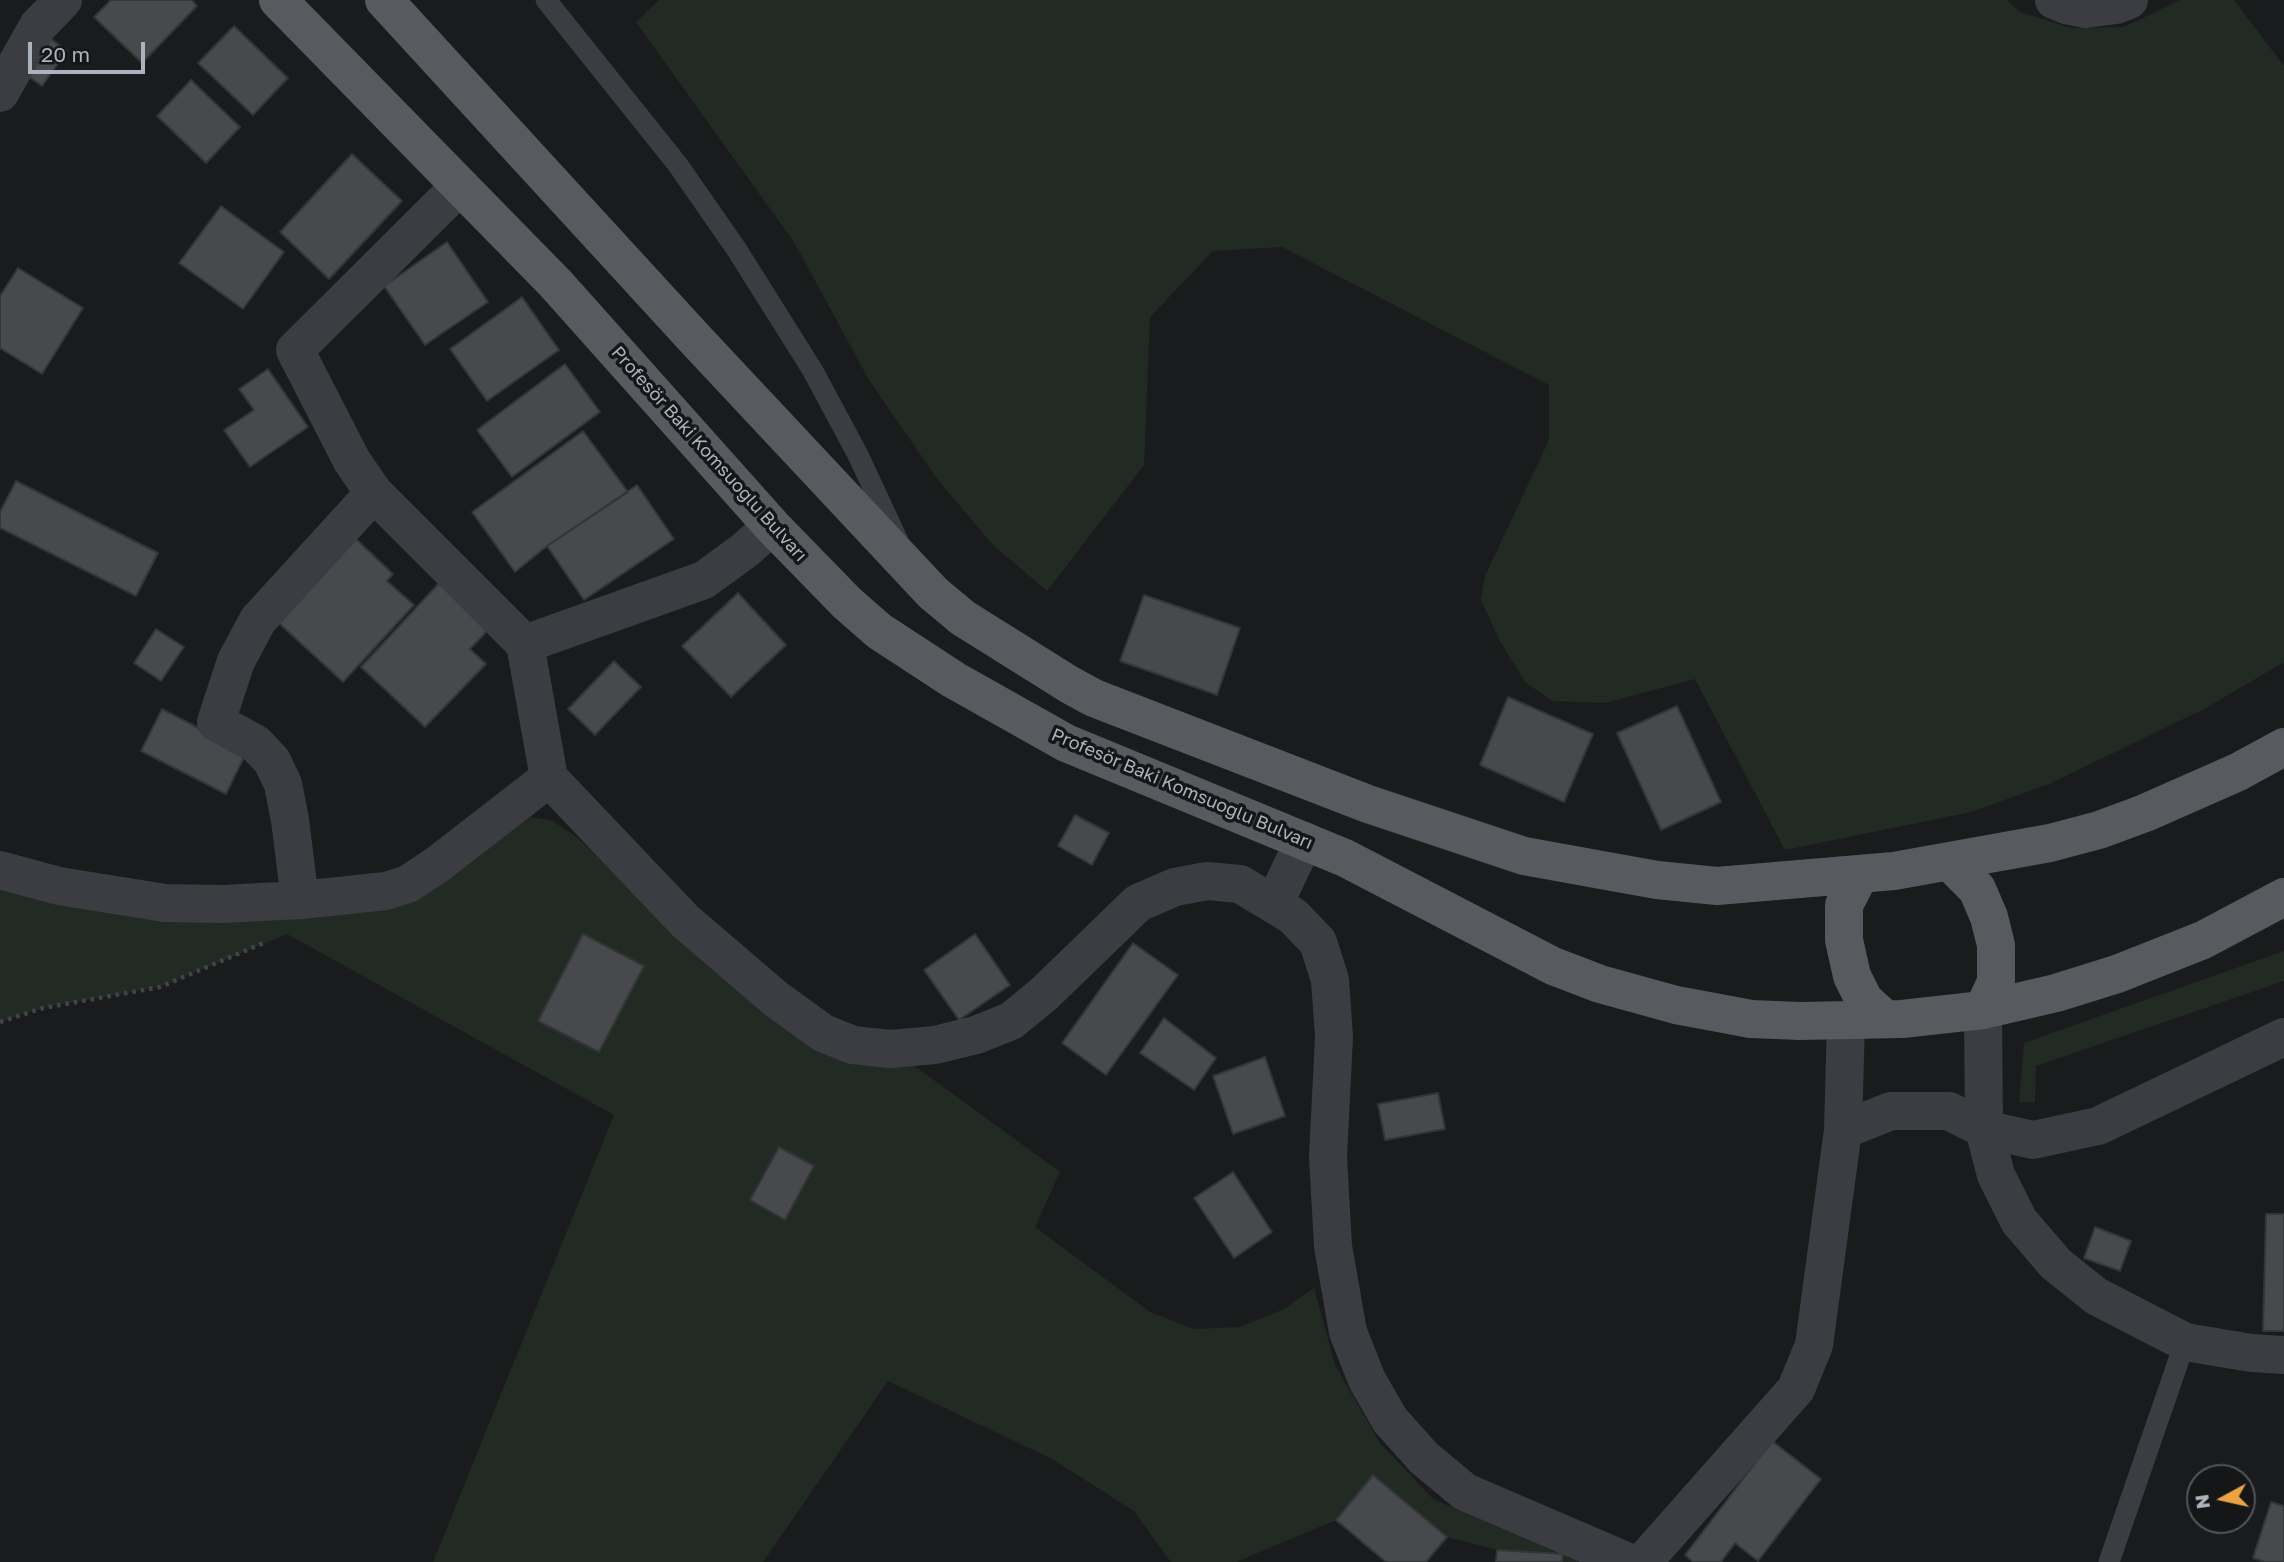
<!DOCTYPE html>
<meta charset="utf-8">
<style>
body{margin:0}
#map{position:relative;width:2284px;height:1562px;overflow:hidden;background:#1a1b1d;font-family:"Golos Text",sans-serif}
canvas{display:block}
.north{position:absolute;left:2186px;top:1464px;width:70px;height:70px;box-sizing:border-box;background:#151618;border:2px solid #52555a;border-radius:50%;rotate:262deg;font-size:19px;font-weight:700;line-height:28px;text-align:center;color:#adb3bc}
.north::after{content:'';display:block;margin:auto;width:24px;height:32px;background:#eda342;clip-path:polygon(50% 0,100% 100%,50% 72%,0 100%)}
.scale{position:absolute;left:28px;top:42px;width:117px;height:32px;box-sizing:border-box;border:4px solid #adb3bc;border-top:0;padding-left:9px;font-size:21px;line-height:24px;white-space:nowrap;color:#adb3bc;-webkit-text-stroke:5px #151618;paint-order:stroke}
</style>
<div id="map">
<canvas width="2284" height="1562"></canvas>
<div class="north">N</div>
<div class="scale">20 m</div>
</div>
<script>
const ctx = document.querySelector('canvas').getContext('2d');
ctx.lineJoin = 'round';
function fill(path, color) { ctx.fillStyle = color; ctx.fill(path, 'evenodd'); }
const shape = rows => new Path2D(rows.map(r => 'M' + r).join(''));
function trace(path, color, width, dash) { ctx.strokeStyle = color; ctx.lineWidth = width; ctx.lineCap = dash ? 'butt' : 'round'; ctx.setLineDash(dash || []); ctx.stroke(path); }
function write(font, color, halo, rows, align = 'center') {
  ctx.font = font + ' "Golos Text",sans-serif'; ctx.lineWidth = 7; ctx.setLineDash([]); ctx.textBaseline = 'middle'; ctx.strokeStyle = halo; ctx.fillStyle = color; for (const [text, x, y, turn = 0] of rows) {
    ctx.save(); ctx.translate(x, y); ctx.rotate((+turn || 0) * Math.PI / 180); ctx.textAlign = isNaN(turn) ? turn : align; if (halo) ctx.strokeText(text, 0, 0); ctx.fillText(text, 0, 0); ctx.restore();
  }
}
fill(shape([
 [659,0,2007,0,2020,12,2071,28,2124,27,2180,0,2234,0,2284,66,2284,662,2206,708,2049,784,1971,812,1785,850,1695,679,1605,703,1552,701,1525,682,1500,641,1481,600,1485,576,1549,440,1549,385,1282,247,1213,251,1150,317,1144,465,1047,591,993,545,938,480,869,380,794,242,636,22],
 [531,817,553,821,579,839,691,944,909,1062,1060,1172,1035,1227,1150,1312,1194,1329,1240,1327,1284,1309,1314,1288,1335,1365,1380,1443,1433,1499,1579,1562,1496,1562,1497,1550,1447,1537,1373,1475,1336,1520,1236,1562,1171,1562,1134,1511,1052,1459,888,1381,763,1562,433,1562,614,1115,287,934,160,987,43,1008,0,1022,0,880,296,911],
 [779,1147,814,1167,785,1219,750,1200],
 [2284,951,2284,981,2036,1066,2035,1103,2019,1102,2024,1043]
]), '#222b23');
const building = shape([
 [111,0,192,0,197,6,142,63,94,17,111,0],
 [234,26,288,78,253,115,198,63,234,26],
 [43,33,67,51,42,86,18,69,43,33],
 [191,80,240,127,206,163,157,116,191,80],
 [352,154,402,201,329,279,280,232,352,154],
 [221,206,284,252,243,309,179,263,221,206],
 [447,242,488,302,425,345,384,286,447,242],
 [18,268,83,308,42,374,0,348,0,296,18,268],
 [522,297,559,350,487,401,450,349,522,297],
 [565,364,600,412,512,477,477,430,565,364],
 [268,369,308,427,250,467,224,430,254,410,239,389,268,369],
 [583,431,628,492,547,546,515,572,472,512,583,431],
 [16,481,158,553,136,596,0,528,0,512,16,481],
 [637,485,674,539,584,600,547,546,637,485],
 [354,537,393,574,387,581,414,605,343,682,269,614,354,537],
 [441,581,490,628,470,649,486,664,425,727,361,667,441,581],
 [738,593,786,645,731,697,682,646,738,593],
 [1144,595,1240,628,1217,695,1120,661,1144,595],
 [156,629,184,647,161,681,134,663,156,629],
 [614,661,641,687,595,735,568,709,614,661],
 [1508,697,1593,734,1564,802,1480,765,1508,697],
 [1677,706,1721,802,1661,830,1617,733,1677,706],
 [162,709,246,753,226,794,141,751,162,709],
 [1075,815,1109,833,1092,865,1058,846,1075,815],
 [583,934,644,966,599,1052,538,1021,583,934],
 [975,934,1010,985,959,1020,924,970,975,934],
 [1133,943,1178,975,1106,1075,1062,1043,1133,943],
 [1164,1018,1216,1058,1194,1090,1140,1053,1164,1018],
 [1265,1057,1285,1116,1233,1134,1213,1076,1265,1057],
 [1438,1093,1445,1129,1385,1140,1378,1104,1438,1093],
 [779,1147,814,1166,785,1220,750,1200,779,1147],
 [1233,1172,1272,1232,1234,1258,1194,1198,1233,1172],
 [2266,1214,2284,1214,2284,1331,2263,1331,2266,1214],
 [2095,1227,2131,1241,2120,1271,2084,1258,2095,1227],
 [1772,1441,1821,1479,1758,1561,1735,1543,1721,1562,1693,1562,1685,1555,1772,1441],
 [1373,1475,1447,1537,1426,1562,1386,1562,1336,1520,1373,1475],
 [2271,1502,2284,1506,2284,1562,2265,1562,2253,1558,2271,1502],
 [1497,1550,1563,1554,1562,1562,1496,1562,1497,1550]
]);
fill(building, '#47494d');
trace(building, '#343539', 2);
trace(shape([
 [0,1022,43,1008,160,987,266,942]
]), '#414449', 4.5, [3.5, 5]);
trace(shape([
 [546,0,678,165,737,250,813,371,858,455,898,541],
 [2109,1562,2185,1342]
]), '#3b3d42', 21);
trace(shape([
 [2054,0,2066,5,2086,9,2116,5,2129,0],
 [0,93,38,26,63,0],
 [460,186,295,350,352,461,374,493,525,644],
 [549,778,525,644,704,580,745,550,772,526],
 [0,870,59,886,165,903,222,904,300,900,386,891,408,884,438,864,549,778,685,921,776,999,823,1033,853,1045,890,1049,935,1045,976,1035,1011,1021,1044,994,1138,903,1175,887,1207,881,1240,884,1293,916,1318,942,1330,980,1334,1037,1328,1157,1333,1246,1348,1332,1367,1380,1390,1420,1424,1458,1465,1492,1628,1562],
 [300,900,290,820,283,784,272,761,256,744,216,722,236,661,258,620,374,493],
 [1274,904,1304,841],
 [1983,1010,1984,1129,1996,1175,2019,1221,2056,1264,2096,1296,2185,1342,2251,1353,2284,1355],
 [1843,1130,1891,1111,1949,1111,1984,1129,2033,1140,2098,1126,2284,1037],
 [1643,1562,1796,1389,1814,1345,1843,1130,1846,1020]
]), '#3b3d42', 38);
trace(shape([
 [278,0,556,284,772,526,847,603,879,631,954,680,1066,743,1345,858,1553,966,1600,984,1676,1005,1751,1019,1800,1021,1902,1019,1983,1010,2056,993,2117,974,2203,940,2284,897],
 [384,0,696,340,933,593,963,618,1070,685,1094,698,1368,804,1524,856,1657,880,1717,886,1894,871,2050,843,2099,830,2145,813,2238,772,2284,747],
 [1950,862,1977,889,1989,917,1996,945,1996,982,1983,1010],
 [1860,874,1844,905,1844,940,1852,976,1864,1000,1885,1019]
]), '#585a60', 38);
write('18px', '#adb3bc', '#151618', [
 ["Profesör Baki Komsuoğlu Bulvarı",709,454,48],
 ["Profesör Baki Komsuoğlu Bulvarı",1182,789,23]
]);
</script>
